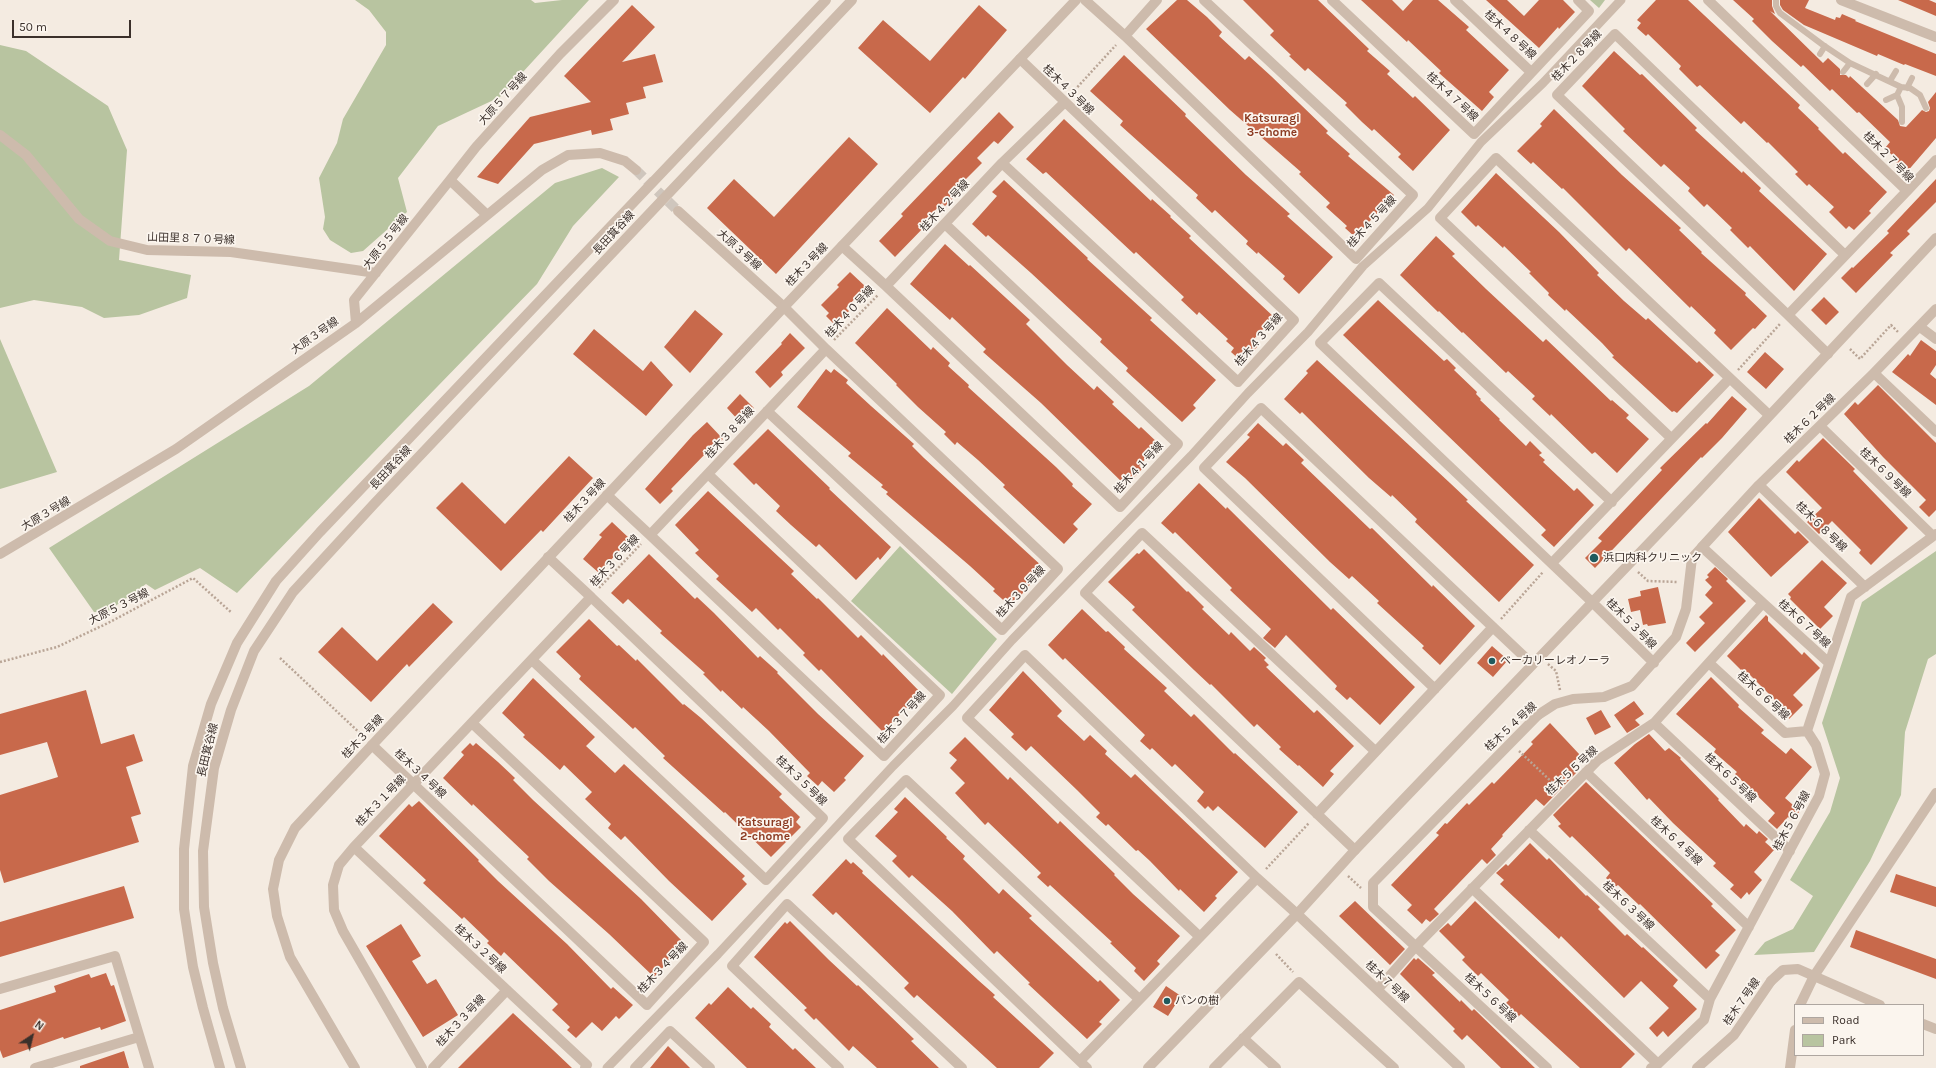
<!DOCTYPE html>
<meta charset="utf-8">
<style>
body{margin:0}
#map{position:relative;width:1936px;height:1068px;overflow:hidden;background:#f4ebe1;font-family:Karla,sans-serif}
canvas{display:block}
.legend{position:absolute;left:1794px;top:1004px;width:130px;height:52px;box-sizing:border-box;background:#fbf5ee;border:1px solid #aea6a0;margin:0;padding:5px 7px;list-style:none;font-size:12px;color:#3b302b}
.legend li{display:flex;align-items:center;gap:8px;height:20px}
.legend b{width:20px;border:1px solid #aea6a0}
.north{position:absolute;left:12px;top:1016px;width:40px;height:40px;-webkit-text-stroke:3px #fbf5ee;paint-order:stroke;rotate:35deg;font-size:11px;font-weight:700;line-height:16px;text-align:center;color:#3b302b}
.north::after{content:'';display:block;margin:auto;width:14px;height:18px;background:#3b302b;clip-path:polygon(50% 0,100% 100%,50% 72%,0 100%)}
.scale{position:absolute;left:12px;top:20px;width:119px;height:18px;box-sizing:border-box;border:2px solid #3b302b;border-top:0;padding-left:5px;font-size:12px;line-height:14px;white-space:nowrap;color:#3b302b;-webkit-text-stroke:3px #fbf5ee;paint-order:stroke}
</style>
<div id="map">
<canvas width="1936" height="1068"></canvas>
<ul class="legend">
<li><b style="height:5px;background:#cdbbac"></b>Road</li>
<li><b style="height:11px;background:#b8c4a0"></b>Park</li>
</ul>
<div class="north">N</div>
<div class="scale">50 m</div>
</div>
<script>
const ctx = document.querySelector('canvas').getContext('2d');
ctx.lineJoin = 'round';
function fill(path, color) { ctx.fillStyle = color; ctx.fill(path, 'evenodd'); }
const shape = rows => new Path2D(rows.map(r => 'M' + r).join(''));
function trace(path, color, width, dash) { ctx.strokeStyle = color; ctx.lineWidth = width; ctx.lineCap = dash ? 'butt' : 'round'; ctx.setLineDash(dash || []); ctx.stroke(path); }
function write(font, color, halo, rows, align = 'center') {
  ctx.font = font + ' Karla,"Noto Sans JP",sans-serif'; ctx.lineWidth = 3.5; ctx.setLineDash([]); ctx.textBaseline = 'middle'; ctx.strokeStyle = halo; ctx.fillStyle = color; for (const [text, x, y, turn = 0] of rows) {
    ctx.save(); ctx.translate(x, y); ctx.rotate((+turn || 0) * Math.PI / 180); ctx.textAlign = isNaN(turn) ? turn : align; if (halo) ctx.strokeText(text, 0, 0); ctx.fillText(text, 0, 0); ctx.restore();
  }
}
fill(shape([
 [355,0,531,0,535,3,562,0,589,0,500,97,438,126,398,178,407,212,363,251,351,253,330,240,323,229,325,217,319,178,337,143,343,119,386,45,386,32,369,10],
 [1590,0,1605,0,1599,8],
 [0,45,26,51,108,106,127,150,119,260,191,275,187,298,139,315,104,318,82,307,34,300,0,308],
 [602,168,619,177,573,226,537,284,237,593,200,568,155,590,146,584,107,612,94,612,49,548,309,386,555,183],
 [0,339,57,472,0,489],
 [900,546,997,639,952,694,851,601],
 [1936,551,1936,654,1928,659,1905,732,1901,795,1870,861,1814,952,1754,955,1765,942,1793,929,1813,896,1790,880,1830,812,1840,778,1822,723,1862,602]
]), '#b8c4a0');
fill(shape([
 [1177,0,1187,0,1207,17,1222,32,1219,36,1245,60,1249,56,1271,76,1328,131,1326,133,1350,154,1348,156,1394,195,1355,237,1345,228,1347,226,1326,207,1330,203,1299,174,1301,172,1230,110,1146,29],
 [1243,0,1318,0,1369,49,1367,51,1390,71,1387,74,1413,98,1415,96,1450,130,1413,171,1398,157,1401,154,1374,129,1372,131,1362,122,1345,105,1347,103,1308,68,1305,71,1289,56,1291,55,1270,35,1274,31],
 [1361,0,1392,0,1403,11,1413,0,1438,0,1469,27,1466,30,1509,70,1489,92,1494,97,1482,111,1439,73,1441,71,1408,40,1407,42],
 [1486,0,1507,0,1524,16,1539,0,1563,0,1575,12,1559,29,1558,27,1539,48],
 [1656,0,1688,0,1800,105,1798,108,1819,128,1818,129,1843,154,1845,152,1887,192,1869,211,1871,213,1854,230,1849,226,1846,229,1829,212,1834,207,1809,184,1807,186,1795,174,1798,172,1768,142,1767,143,1744,121,1741,124,1700,85,1697,87,1679,69,1681,66,1648,34,1646,36,1637,28,1641,23,1637,20],
 [1733,0,1772,0,1772,6,1775,14,1770,11,1823,63,1828,58,1840,69,1840,75,1846,75,1849,78,1850,76,1898,120,1900,126,1906,127,1922,110,1926,112,1929,111,1930,108,1928,102,1936,92,1936,138,1906,173,1896,163,1898,161,1885,148,1890,142,1859,112,1857,113,1832,89,1830,91,1803,65,1801,67,1772,41,1752,21,1754,19],
 [1780,0,1809,0,1805,8,1835,20,1836,17,1840,18,1842,14,1856,20,1855,21,1936,54,1936,76,1905,64,1904,65,1878,54,1877,56,1804,25,1783,10,1780,5],
 [1898,0,1929,0,1936,3,1936,16],
 [632,5,655,27,622,62,655,54,663,82,643,87,646,98,626,103,629,114,610,119,613,130,592,135,591,130,534,144,498,184,477,177,530,117,591,102,564,76],
 [979,5,1007,30,965,79,963,77,930,113,858,48,883,20,930,61],
 [1614,51,1640,75,1642,74,1697,128,1695,130,1742,173,1743,171,1761,188,1759,191,1827,254,1794,291,1750,246,1748,248,1730,230,1732,228,1707,204,1704,207,1688,191,1690,188,1664,164,1661,167,1623,131,1625,129,1582,86],
 [1124,55,1186,114,1185,116,1246,175,1290,214,1287,216,1333,257,1299,294,1283,279,1285,276,1258,252,1257,254,1246,244,1248,241,1215,210,1212,213,1196,198,1198,195,1120,125,1123,121,1090,91],
 [1554,109,1622,175,1681,228,1679,230,1702,252,1701,253,1746,293,1745,295,1767,316,1755,329,1753,328,1731,350,1714,333,1716,330,1691,306,1690,308,1629,248,1626,251,1563,188,1562,189,1533,162,1531,164,1517,151,1542,126,1540,124],
 [999,112,1014,127,998,144,994,141,977,158,982,163,962,183,965,186,945,206,942,203,925,221,928,223,895,257,879,241,903,216,901,214],
 [1064,119,1151,201,1152,199,1171,216,1170,217,1191,236,1189,238,1274,317,1253,340,1259,345,1242,362,1231,352,1234,348,1226,341,1228,339,1199,312,1197,315,1181,300,1184,297,1136,252,1134,254,1046,172,1043,174,1026,159],
 [849,137,878,164,776,274,707,208,734,179,774,217],
 [1496,173,1559,232,1599,273,1597,275,1624,301,1646,320,1648,318,1697,363,1699,361,1714,375,1677,413,1674,411,1672,412,1612,357,1614,356,1602,343,1566,309,1565,311,1548,295,1549,293,1529,273,1531,272,1504,246,1503,248,1478,225,1476,227,1461,212],
 [1936,179,1936,202,1907,231,1910,234,1890,253,1893,255,1856,293,1841,278,1852,267,1853,268,1889,233,1887,231],
 [1004,180,1088,258,1087,259,1152,318,1150,320,1216,380,1193,405,1196,408,1182,422,1126,371,1128,368,1100,342,1102,339,1031,273,988,235,986,237,972,224,997,196,992,192],
 [1436,236,1455,254,1452,256,1486,289,1543,342,1546,339,1611,401,1612,400,1629,415,1626,418,1649,439,1617,473,1595,452,1592,454,1551,414,1550,416,1532,399,1535,396,1508,371,1506,373,1463,332,1462,333,1439,311,1438,312,1400,275],
 [945,244,969,266,970,265,1030,320,1026,324,1067,365,1094,390,1097,386,1114,402,1112,404,1139,429,1141,427,1159,444,1139,466,1142,469,1126,486,1041,403,983,352,986,349,952,317,950,320,910,284],
 [850,272,866,287,846,308,849,311,835,325,826,316,829,313,821,305,839,287,837,285],
 [1824,297,1839,312,1826,325,1811,310],
 [1378,300,1444,361,1447,359,1456,368,1454,370,1477,392,1476,394,1481,399,1480,400,1500,419,1499,420,1526,446,1530,441,1542,453,1539,455,1545,460,1543,462,1574,491,1577,488,1594,505,1554,547,1541,535,1546,530,1343,335],
 [887,308,931,350,933,347,950,363,948,366,969,385,968,387,1056,467,1073,484,1072,486,1092,504,1073,524,1078,529,1064,544,1003,487,1005,485,978,460,957,442,955,445,944,434,946,432,918,407,896,385,897,384,855,343],
 [695,310,723,334,690,373,664,347],
 [594,329,643,371,651,361,673,385,646,416,573,354],
 [790,333,805,348,781,372,783,375,770,388,755,372,782,344,781,343],
 [1921,340,1936,351,1936,365,1930,374,1936,379,1936,405,1892,372,1908,354,1910,356],
 [1765,352,1784,369,1766,389,1747,372],
 [1317,360,1450,483,1468,500,1466,501,1534,565,1499,602,1415,522,1417,519,1392,495,1391,497,1369,478,1302,412,1300,414,1284,399,1308,373,1306,371],
 [826,369,831,373,834,369,848,380,846,383,871,406,914,444,912,446,924,458,1044,568,1011,607,993,591,995,589,970,566,886,494,888,492,881,487,883,485,848,456,851,453,797,407],
 [1878,385,1936,443,1936,510,1929,517,1919,507,1926,500,1883,457,1844,414,1855,402,1858,405],
 [740,394,754,408,740,422,727,408],
 [1732,396,1747,409,1722,438,1702,458,1701,457,1595,568,1585,558,1602,541,1598,538,1662,470,1660,468,1706,423,1707,424],
 [707,422,723,439,709,452,708,451,671,489,673,491,660,504,645,489,693,435],
 [1258,423,1283,446,1286,443,1304,460,1301,463,1370,529,1372,528,1432,587,1433,585,1475,626,1440,665,1422,648,1424,646,1377,603,1379,601,1352,576,1349,579,1330,562,1245,478,1226,462,1250,437,1247,435],
 [768,429,830,488,829,489,891,547,880,560,878,557,856,580,819,544,816,547,791,525,776,511,780,506,756,483,754,485,733,464],
 [1823,438,1855,469,1853,471,1908,528,1871,565,1859,553,1861,550,1832,521,1819,534,1807,522,1822,508,1786,472,1797,460,1799,462],
 [569,456,593,478,543,532,541,530,501,571,436,508,462,482,505,524],
 [1199,483,1226,509,1227,507,1331,610,1333,608,1415,687,1380,725,1350,697,1347,700,1335,689,1337,686,1286,635,1275,648,1263,638,1271,629,1230,590,1232,588,1175,532,1173,534,1161,523],
 [708,491,794,571,791,574,817,599,818,598,858,638,861,635,882,656,883,654,923,695,909,708,908,706,883,732,821,669,819,671,803,655,805,653,780,628,778,630,756,608,752,612,716,579,719,576,695,553,699,550,675,525],
 [1759,498,1795,534,1798,531,1809,542,1771,577,1728,532],
 [612,522,630,539,599,573,583,559,602,537,599,535],
 [1144,549,1187,592,1188,591,1204,607,1202,609,1229,635,1231,632,1250,651,1254,647,1266,658,1264,660,1269,665,1266,667,1314,713,1317,710,1354,746,1330,771,1334,774,1323,787,1299,765,1298,766,1279,749,1281,747,1257,724,1254,727,1211,684,1210,685,1194,670,1132,610,1135,607,1108,582,1137,553,1139,554],
 [649,554,695,599,697,597,714,613,758,658,760,656,778,672,777,673,818,714,864,756,844,778,846,780,834,792,822,781,818,786,807,776,810,773,769,731,743,707,742,709,722,690,721,692,703,674,705,673,660,633,662,631,628,599,623,604,611,593],
 [1822,560,1847,583,1824,607,1833,616,1820,629,1790,599,1791,597,1788,594],
 [1715,567,1728,579,1726,581,1746,601,1695,652,1686,643,1705,623,1699,617,1713,603,1705,595,1712,587,1705,580,1709,577,1707,575],
 [1658,587,1666,623,1648,626,1647,624,1643,625,1640,610,1631,612,1628,599,1641,596,1640,591],
 [433,603,453,622,409,667,407,664,371,702,318,652,342,627,377,661],
 [1082,609,1106,632,1108,631,1125,647,1124,649,1167,688,1164,691,1191,717,1194,714,1234,754,1235,753,1298,812,1265,848,1218,806,1213,811,1208,806,1205,809,1197,801,1204,792,1175,764,1172,767,1152,748,1150,750,1140,741,1145,735,1065,658,1063,660,1048,645],
 [1766,615,1768,617,1768,621,1802,655,1804,652,1820,668,1793,695,1803,705,1789,719,1773,704,1776,701,1747,672,1745,674,1727,656],
 [589,619,617,646,619,645,636,661,637,659,683,705,684,704,701,718,782,794,779,797,800,817,796,822,801,827,771,857,725,812,724,813,663,758,665,756,635,727,633,729,579,679,581,676,556,652],
 [1492,646,1508,660,1493,677,1477,663],
 [1023,671,1062,711,1057,716,1084,741,1090,735,1107,751,1105,754,1131,778,1135,774,1238,872,1215,896,1217,898,1204,912,1180,889,1179,891,1150,861,1138,850,1136,851,1108,824,1106,826,1096,817,1100,813,1077,790,1031,746,1026,751,1011,737,1014,734,989,710],
 [1711,677,1739,705,1738,707,1764,730,1761,733,1786,754,1791,748,1812,767,1785,798,1800,811,1792,820,1788,817,1777,829,1768,821,1775,813,1735,774,1737,772,1714,752,1716,749,1676,714],
 [533,678,595,737,586,746,615,773,624,764,745,876,742,879,747,884,712,921,669,881,625,836,621,840,608,828,611,824,585,799,592,792,564,765,560,770,539,751,523,737,525,735,502,713],
 [86,690,101,744,134,734,143,761,126,767,141,814,131,817,139,842,4,883,0,870,0,795,58,777,47,742,0,755,0,714],
 [1634,701,1644,714,1635,720,1640,725,1627,733,1614,715],
 [1601,710,1611,727,1595,735,1586,718],
 [1550,723,1580,755,1570,766,1576,773,1544,806,1536,799,1502,835,1503,836,1491,849,1496,855,1487,864,1482,859,1434,909,1439,914,1430,922,1426,919,1422,924,1407,910,1412,905,1391,885,1439,835,1436,833,1445,823,1447,824,1467,803,1469,805,1492,782,1494,784,1533,744,1531,742],
 [1649,734,1665,751,1669,748,1681,758,1680,759,1719,799,1718,800,1744,827,1746,824,1757,834,1759,831,1768,839,1765,842,1774,850,1754,872,1762,880,1749,895,1747,892,1741,899,1730,889,1734,885,1713,866,1716,863,1673,823,1649,798,1647,800,1614,763,1635,744],
 [965,737,1008,780,1010,777,1058,824,1060,821,1115,874,1114,875,1133,894,1180,936,1157,961,1160,964,1144,981,1134,971,1136,968,1110,943,1112,942,1050,885,1048,887,1037,877,1041,873,988,822,985,825,955,793,965,783,950,768,957,760,949,753],
 [470,743,473,746,476,743,498,762,515,778,513,780,533,800,641,899,685,944,654,977,609,934,549,881,527,859,529,857,473,804,472,806,443,778,464,755,461,752],
 [1586,782,1713,904,1711,906,1736,930,1715,951,1720,955,1706,969,1640,904,1639,905,1618,885,1615,887,1606,878,1610,873,1572,836,1570,838,1558,826,1561,824,1553,815],
 [905,797,947,837,946,838,965,856,963,859,999,894,1003,889,1032,916,1029,918,1098,982,1100,980,1120,1000,1099,1022,1102,1024,1087,1039,1028,984,1030,983,997,951,994,954,952,911,912,875,909,878,892,861,897,856,875,836,898,812,894,809],
 [419,801,479,860,478,861,498,881,567,944,611,989,613,987,633,1005,619,1019,616,1016,602,1031,592,1022,576,1038,567,1030,570,1027,552,1010,558,1004,504,952,501,956,487,943,489,941,464,917,462,919,423,883,426,880,379,836,409,804,412,807],
 [1530,843,1547,860,1549,858,1586,896,1587,895,1600,907,1598,909,1625,936,1627,934,1642,948,1643,947,1678,980,1673,986,1697,1009,1668,1037,1663,1031,1657,1037,1649,1028,1669,1008,1641,981,1624,998,1561,936,1559,939,1500,884,1504,880,1496,873,1506,864,1508,866],
 [846,859,851,864,853,862,863,871,862,873,978,980,995,995,993,997,1054,1053,1039,1068,997,1068,917,995,914,998,904,988,909,983,836,912,833,915,812,895],
 [1896,874,1936,887,1936,907,1890,892],
 [124,886,134,918,0,957,0,922],
 [1355,901,1405,949,1390,965,1339,916],
 [1475,901,1635,1054,1621,1068,1580,1068,1521,1014,1518,1017,1505,1004,1509,1000,1481,973,1478,976,1462,960,1465,957,1439,931,1448,923,1451,926],
 [790,921,829,960,857,986,858,985,914,1039,911,1041,939,1068,877,1068,853,1046,849,1051,816,1018,814,1020,804,1010,807,1008,754,957,785,922,787,924],
 [401,924,421,956,412,961,427,984,436,979,458,1015,423,1037,366,946],
 [1856,930,1936,959,1936,979,1850,947],
 [1414,958,1416,960,1418,958,1435,973,1432,975,1460,1002,1461,1000,1472,1011,1474,1009,1535,1068,1501,1068,1467,1035,1462,1040,1453,1031,1455,1029,1400,974],
 [106,973,111,986,114,985,126,1021,101,1030,100,1027,64,1039,63,1037,3,1058,0,1050,0,1010,56,992,54,986,77,978,89,974,91,978],
 [1166,986,1181,996,1168,1016,1153,1007],
 [728,987,751,1009,753,1007,771,1024,769,1027,793,1050,795,1048,816,1068,747,1068,695,1018,709,1003,711,1005],
 [513,1013,553,1050,572,1068,458,1068],
 [668,1046,690,1068,650,1068],
 [124,1051,129,1068,80,1068,80,1066]
]), '#c8694b');
trace(shape([
 [636,170,678,211]
]), '#cfc6bd', 10, [10, 5]);
trace(shape([
 [1072,93,1116,45],
 [834,340,878,295],
 [1850,349,1860,359,1891,325,1898,332],
 [1738,370,1780,324],
 [1638,572,1648,581,1678,582],
 [599,588,641,544],
 [1501,619,1543,572],
 [280,658,364,737],
 [0,662,57,647,108,623,193,578,232,613],
 [1548,664,1556,671,1560,690],
 [1519,751,1556,786],
 [1266,869,1309,823],
 [1348,876,1361,888],
 [1276,954,1293,972]
]), '#b9a596', 2.5, [2, 2]);
trace(shape([
 [1776,0,1776,6,1780,13,1823,45,1850,63,1901,87,1910,88,1920,95,1926,108],
 [1820,54,1825,46],
 [1843,72,1850,63],
 [1890,81,1896,71],
 [1867,84,1876,74],
 [1901,87,1897,95,1902,107,1902,122],
 [1907,88,1912,78],
 [1886,100,1897,95]
]), '#cdbbac', 6);
trace(shape([
 [607,1068,718,954,893,766,953,706,1012,640,1191,456,1248,393,1308,332,1363,266,1428,208,1481,142,1543,83,1621,0]
]), '#cdbbac', 9);
trace(shape([
 [1085,0,1125,36,1157,0],
 [1332,0,1474,134,1589,11,1578,0],
 [1455,0,1531,72],
 [1708,0,1907,191,1788,315,1828,354],
 [1841,0,1936,37],
 [1125,36,1356,259,1413,195,1204,0],
 [0,135,26,155,79,219,110,241,147,250,231,252,376,273],
 [1002,163,1238,382,1294,320,1020,59],
 [1907,191,1936,160],
 [487,215,450,180,476,147,560,54,614,0],
 [842,246,886,286,1002,163,1064,103],
 [886,286,1120,507,1178,444,945,224],
 [1788,315,1557,95,1615,34,1845,255],
 [356,323,354,300,450,180],
 [1920,327,1936,339],
 [1874,373,1936,432],
 [767,411,1002,630,1058,569,826,349],
 [1820,426,1933,536],
 [1671,438,1440,218,1496,158,1769,415],
 [1759,485,1865,587],
 [607,495,650,535,826,349,784,307,678,211],
 [650,535,884,756,940,695,708,474],
 [0,554,176,449,356,323,542,170,568,155,600,153,625,161,636,170],
 [1552,563,1729,379],
 [1592,602,1320,343,1379,283,1612,502],
 [1763,603,1828,662],
 [532,660,766,880,823,818,591,597],
 [1709,663,1785,733,1807,731],
 [1435,689,1204,468,1261,408,1532,664],
 [1538,715,1373,883,1373,907,1547,1068],
 [1654,723,1790,851],
 [372,745,647,1005,704,942,472,723],
 [1586,772,1749,927],
 [1317,814,1493,627],
 [1529,830,1710,999],
 [354,847,587,1065,585,1068],
 [1355,850,1085,593,1142,533,1375,751],
 [1472,888,1658,1064],
 [1200,937,967,718,1025,655,1257,878,1297,914],
 [1771,981,1783,970,1798,969,1880,1005],
 [0,989,115,956,149,1068],
 [1378,989,1416,946,1598,760,1654,723,1763,603,1702,547,1759,485,1874,373,1936,309],
 [1800,1005,1814,976,1936,793],
 [1923,1024,1936,1029],
 [1243,1038,1276,1068],
 [1080,1061,1257,878],
 [35,1068,139,1037],
 [422,1068,343,931,334,910,333,885,339,865,354,847,591,597,548,557],
 [433,1068,507,990],
 [635,1068,670,1031,710,1068],
 [839,1068,732,966,787,904,962,1068],
 [1087,1068,848,839,906,780,1139,999],
 [1214,1068,1299,982,1394,1068],
 [1651,1068,1658,1064,1704,1020,1710,999,1819,796,1825,774,1816,745,1807,731,1851,597,1936,534],
 [1790,1068,1795,1030]
]), '#cdbbac', 10);
trace(shape([
 [1592,602,1654,663],
 [1538,715,1555,704,1573,699,1604,697,1632,686,1676,637,1686,609,1692,558,1702,547],
 [1297,914,1460,1068],
 [220,1068,203,1008,193,967,184,909,184,849,193,766,211,704,237,643,276,581,320,532,826,0],
 [241,1068,223,1008,213,963,204,907,203,851,214,768,231,710,254,651,293,592,374,504,852,0],
 [355,1068,290,957,277,916,273,889,279,860,295,828,375,742,784,307,1076,0],
 [1148,1068,1297,914,1355,850,1698,492,1936,238],
 [1697,1068,1734,1035,1771,981]
]), '#cdbbac', 10);
for (const [x, y, r, color] of [
 [1594,558,5,"#1f5a5e"],
 [1492,661,4,"#1f5a5e"],
 [1167,1001,4,"#1f5a5e"]
]) { const dot = new Path2D(); dot.arc(x, y, r, 0, 2 * Math.PI); ctx.fillStyle = color; ctx.fill(dot); trace(dot, '#fbf5ee', 1.5); }
write('11px', '#3b302b', '#fbf5ee', [
 ["桂木４８号線",1510,35,43],
 ["桂木２８号線",1577,56,-46],
 ["桂木４３号線",1068,90,44],
 ["桂木４７号線",1452,97,43],
 ["大原５７号線",503,99,-48],
 ["桂木２７号線",1888,157,45],
 ["桂木４２号線",945,206,-47],
 ["桂木４５号線",1372,222,-47],
 ["長田箕谷線",614,233,-47],
 ["山田里８７０号線",191,239,2],
 ["大原５５号線",386,242,-52],
 ["大原３号線",739,250,42],
 ["桂木３号線",807,265,-46],
 ["桂木４０号線",850,312,-47],
 ["大原３号線",315,336,-35],
 ["桂木４３号線",1259,340,-49],
 ["桂木６２号線",1810,419,-44],
 ["桂木３８号線",730,433,-47],
 ["長田箕谷線",391,468,-47],
 ["桂木４１号線",1139,468,-47],
 ["桂木６９号線",1885,473,44],
 ["桂木３号線",585,501,-47],
 ["大原３号線",46,514,-31],
 ["桂木６８号線",1821,527,44],
 ["桂木３６号線",615,561,-47],
 ["桂木３９号線",1021,592,-47],
 ["大原５３号線",119,607,-27],
 ["桂木５３号線",1631,624,45],
 ["桂木６７号線",1804,624,42],
 ["桂木６６号線",1763,696,42],
 ["桂木３７号線",902,718,-48],
 ["桂木５４号線",1511,727,-43],
 ["桂木３号線",363,737,-47],
 ["長田箕谷線",208,750,-76],
 ["桂木５５号線",1572,771,-43],
 ["桂木３４号線",420,774,43],
 ["桂木６５号線",1730,778,43],
 ["桂木３５号線",801,781,44],
 ["桂木３１号線",381,801,-46],
 ["桂木５６号線",1792,821,-62],
 ["桂木６４号線",1676,841,43],
 ["桂木６３号線",1628,906,43],
 ["桂木３２号線",480,949,43],
 ["桂木３４号線",663,968,-46],
 ["桂木７号線",1387,982,43],
 ["桂木５６号線",1490,998,43],
 ["桂木７号線",1742,1002,-55],
 ["桂木３３号線",461,1021,-47]
]);
write('11px', '#3b302b', '#fbf5ee', [
 ["浜口内科クリニック",1603,558],
 ["ベーカリーレオノーラ",1500,661],
 ["パンの樹",1175,1001]
], 'left');
write('bold 12px', '#8c3b22', '#fbf5ee', [
 ["Katsuragi",1272,119],
 ["3-chome",1272,133],
 ["Katsuragi",765,823],
 ["2-chome",765,837]
]);
</script>
